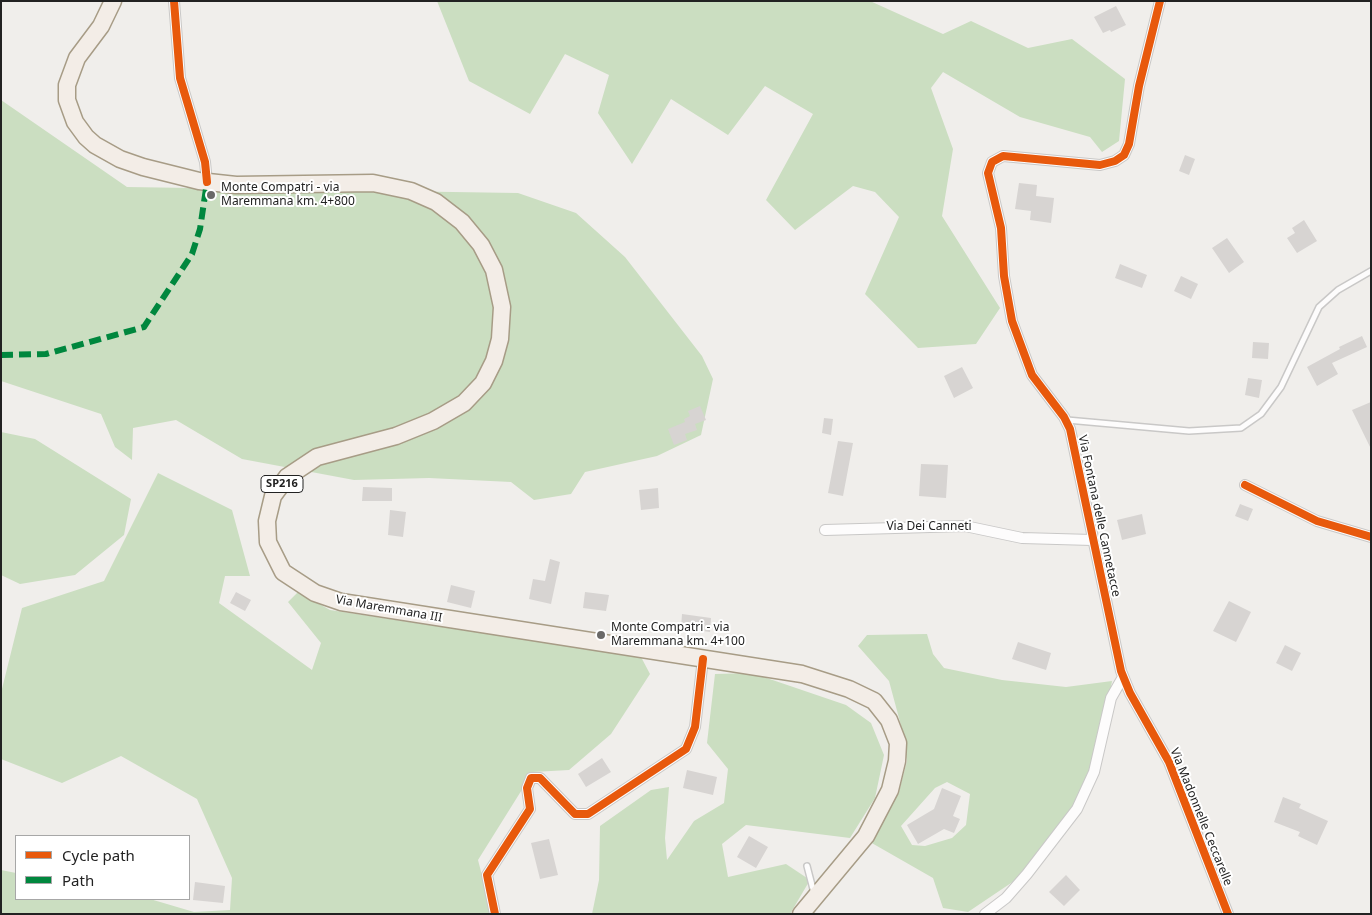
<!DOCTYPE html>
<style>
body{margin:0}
#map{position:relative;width:1372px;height:915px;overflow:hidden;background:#f0eeeb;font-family:"Noto Sans",sans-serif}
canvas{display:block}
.frame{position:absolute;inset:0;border:2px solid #222;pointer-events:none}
.legend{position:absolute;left:15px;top:835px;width:175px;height:65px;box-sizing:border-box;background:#fff;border:1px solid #a7a7a7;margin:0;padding:6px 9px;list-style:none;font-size:15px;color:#222}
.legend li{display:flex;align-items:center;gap:10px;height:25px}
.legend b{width:25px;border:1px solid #a7a7a7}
</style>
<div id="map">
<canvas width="1372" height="915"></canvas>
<div class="frame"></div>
<ul class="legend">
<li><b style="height:6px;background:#e8590c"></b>Cycle path</li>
<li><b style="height:6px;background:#00873e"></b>Path</li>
</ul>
</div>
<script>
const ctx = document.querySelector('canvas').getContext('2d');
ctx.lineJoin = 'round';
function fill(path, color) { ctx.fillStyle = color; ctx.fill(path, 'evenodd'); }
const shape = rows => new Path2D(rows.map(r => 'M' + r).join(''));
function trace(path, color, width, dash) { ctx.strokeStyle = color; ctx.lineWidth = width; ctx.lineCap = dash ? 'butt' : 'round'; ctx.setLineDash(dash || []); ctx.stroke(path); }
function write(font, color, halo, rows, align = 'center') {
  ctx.font = font + ' "Noto Sans",sans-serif'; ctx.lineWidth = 4; ctx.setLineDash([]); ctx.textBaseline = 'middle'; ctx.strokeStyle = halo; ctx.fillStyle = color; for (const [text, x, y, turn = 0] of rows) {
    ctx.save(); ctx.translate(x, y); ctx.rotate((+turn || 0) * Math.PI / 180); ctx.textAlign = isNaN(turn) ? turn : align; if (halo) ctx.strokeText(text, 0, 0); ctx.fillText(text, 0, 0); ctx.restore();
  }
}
fill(shape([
 [437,1,870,1,943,34,971,21,1028,48,1072,39,1125,79,1119,141,1102,152,1090,137,1020,117,943,72,931,88,953,149,942,216,1000,308,976,344,918,348,865,294,899,217,875,192,853,186,795,230,766,200,813,114,765,86,728,135,671,99,632,164,598,113,609,75,565,54,530,114,469,81],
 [1,100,127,187,518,193,576,213,625,257,702,356,713,379,701,435,657,456,585,472,571,494,534,500,511,482,429,478,354,480,242,459,176,420,133,428,132,460,115,447,101,414,1,381],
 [1,432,35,439,131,499,124,535,75,575,20,584,1,575],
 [158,473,232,510,250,576,225,576,219,603,312,670,321,643,288,602,298,592,330,610,641,657,650,674,611,734,569,770,533,772,478,860,492,914,1,914,1,870,16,873,16,899,150,899,194,912,230,910,232,878,197,799,121,756,62,783,1,759,1,693,22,608,104,581],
 [927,634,933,654,944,668,1002,680,1066,687,1112,681,1105,722,1085,786,1058,831,1014,881,968,912,943,908,933,878,870,842,899,792,907,761,903,733,889,681,858,646,867,635],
 [947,782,970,794,966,825,952,838,925,846,912,845,901,826,935,788],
 [752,673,846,705,871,723,884,755,875,798,850,838,746,825,722,844,728,877,786,864,810,880,790,914,592,914,599,880,600,826,651,790,669,787,665,838,667,860,694,821,724,803,728,769,707,743,715,674]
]), '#cbdec1');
fill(shape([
 [1116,6,1126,25,1111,32,1110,30,1103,33,1094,17],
 [1185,155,1195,159,1189,175,1179,171],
 [1019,183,1037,185,1036,196,1054,198,1051,223,1030,220,1031,211,1015,209],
 [1304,220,1317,241,1297,253,1287,238,1295,233,1292,228],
 [1227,238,1244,262,1229,273,1212,248],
 [1120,264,1147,275,1142,288,1115,278],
 [1181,276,1198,284,1191,299,1174,291],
 [1362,336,1367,347,1332,363,1338,374,1317,386,1307,367,1340,349,1339,347],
 [1253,342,1269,343,1268,359,1252,358],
 [962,367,973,388,954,398,944,376],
 [1248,378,1262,380,1259,398,1245,395],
 [1371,402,1371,449,1352,410],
 [700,406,706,420,695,424,697,430,685,434,687,440,674,445,668,429,685,422,684,419,690,416,688,411],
 [824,418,833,419,831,435,822,433],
 [838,441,853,443,843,496,828,493],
 [921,464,948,465,946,498,919,496],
 [363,487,392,488,392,501,362,501],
 [658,488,659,508,641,510,639,490],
 [1240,504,1253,509,1248,521,1235,516],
 [390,510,406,512,403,537,388,535],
 [1142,514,1146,534,1122,540,1117,520],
 [550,559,560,562,551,604,529,599,533,579,545,581],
 [451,585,475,591,471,608,447,602],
 [236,592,251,600,245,611,230,603],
 [585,592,609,595,606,611,583,608],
 [1229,601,1251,612,1236,642,1213,631],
 [682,614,711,618,710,632,681,628],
 [1018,642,1051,653,1046,670,1012,659],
 [1285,645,1301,653,1292,671,1276,663],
 [602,758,611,772,586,787,578,774],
 [687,770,717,777,713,795,683,788],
 [942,788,961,796,953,816,960,819,954,833,944,829,918,844,907,825,934,809],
 [1283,797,1301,804,1299,808,1328,821,1317,845,1298,836,1300,832,1274,822],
 [749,836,768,847,756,868,737,857],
 [549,839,558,875,540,879,531,843],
 [1066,875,1080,890,1064,906,1049,892],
 [195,882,225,886,223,903,193,900]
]), '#d7d4d2');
const lane = shape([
 [1067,420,1189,431,1241,428,1261,414,1281,387,1319,307,1338,290,1371,271],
 [807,866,814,893]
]);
const street = shape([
 [174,1,180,78,205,162,207,182],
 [1160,1,1139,86,1129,144,1124,155,1115,161,1100,165,1003,156,992,162,988,173,1001,228,1004,276,1012,321,1032,375,1064,417,1070,429,1121,671,1130,693,1169,762,1228,914],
 [1245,485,1317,521,1371,537],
 [825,530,965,526,1022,538,1092,540],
 [495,914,487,875,530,809,527,788,531,778,540,778,575,814,588,814,686,749,695,727,703,659],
 [985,914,1006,898,1027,874,1077,809,1094,772,1111,698,1123,677]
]);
const primary = shape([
 [113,1,101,26,77,58,67,85,67,100,75,122,86,137,95,145,120,159,143,167,199,181,236,185,373,183,411,191,436,202,462,222,481,245,494,270,502,307,500,339,494,361,483,383,464,403,433,421,396,436,317,457,287,477,273,496,267,521,268,542,283,572,315,593,341,602,802,674,849,689,874,701,889,720,898,743,897,761,890,790,866,836,801,914]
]);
trace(lane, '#c9c8c7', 8);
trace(street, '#c9c8c7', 12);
trace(primary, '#a79c86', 19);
trace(lane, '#fdfcfc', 5);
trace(street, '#fdfcfc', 10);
trace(primary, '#f3ede7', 16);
trace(shape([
 [1,355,46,354,144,327,192,254,200,229,207,182]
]), '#00873e', 6, [12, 6]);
trace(shape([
 [174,1,180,78,205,162,207,182],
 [1160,1,1139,86,1129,144,1124,155,1115,161,1100,165,1003,156,992,162,988,173,1001,228,1004,276,1012,321,1032,375,1064,417,1070,429,1121,671,1130,693,1169,762,1228,914],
 [1245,485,1317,521,1371,537],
 [495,914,487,875,530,809,527,788,531,778,540,778,575,814,588,814,686,749,695,727,703,659]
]), '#e8590c', 8);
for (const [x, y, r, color] of [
 [211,195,5,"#6a6968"],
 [601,635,5,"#6a6968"]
]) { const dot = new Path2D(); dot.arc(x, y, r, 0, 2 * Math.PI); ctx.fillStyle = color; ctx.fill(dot); trace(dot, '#fff', 2); }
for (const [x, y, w] of [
 [282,484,42]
]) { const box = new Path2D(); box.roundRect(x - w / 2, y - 8.5, w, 17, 4); ctx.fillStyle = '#fff'; ctx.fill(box); trace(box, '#222', 1); }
write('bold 11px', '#222', null, [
 ["SP216",282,484]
]);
write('12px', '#222', '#fff', [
 ["Monte Compatri - via",221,188],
 ["Maremmana km. 4+800",221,202],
 ["Monte Compatri - via",611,628],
 ["Maremmana km. 4+100",611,642]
], 'left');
write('12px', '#222', '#fff', [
 ["Via Fontana delle Cannetacce",1099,516,78],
 ["Via Dei Canneti",929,527],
 ["Via Maremmana III",389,609,10],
 ["Via Madonnelle Ceccarelle",1201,817,68]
]);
</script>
